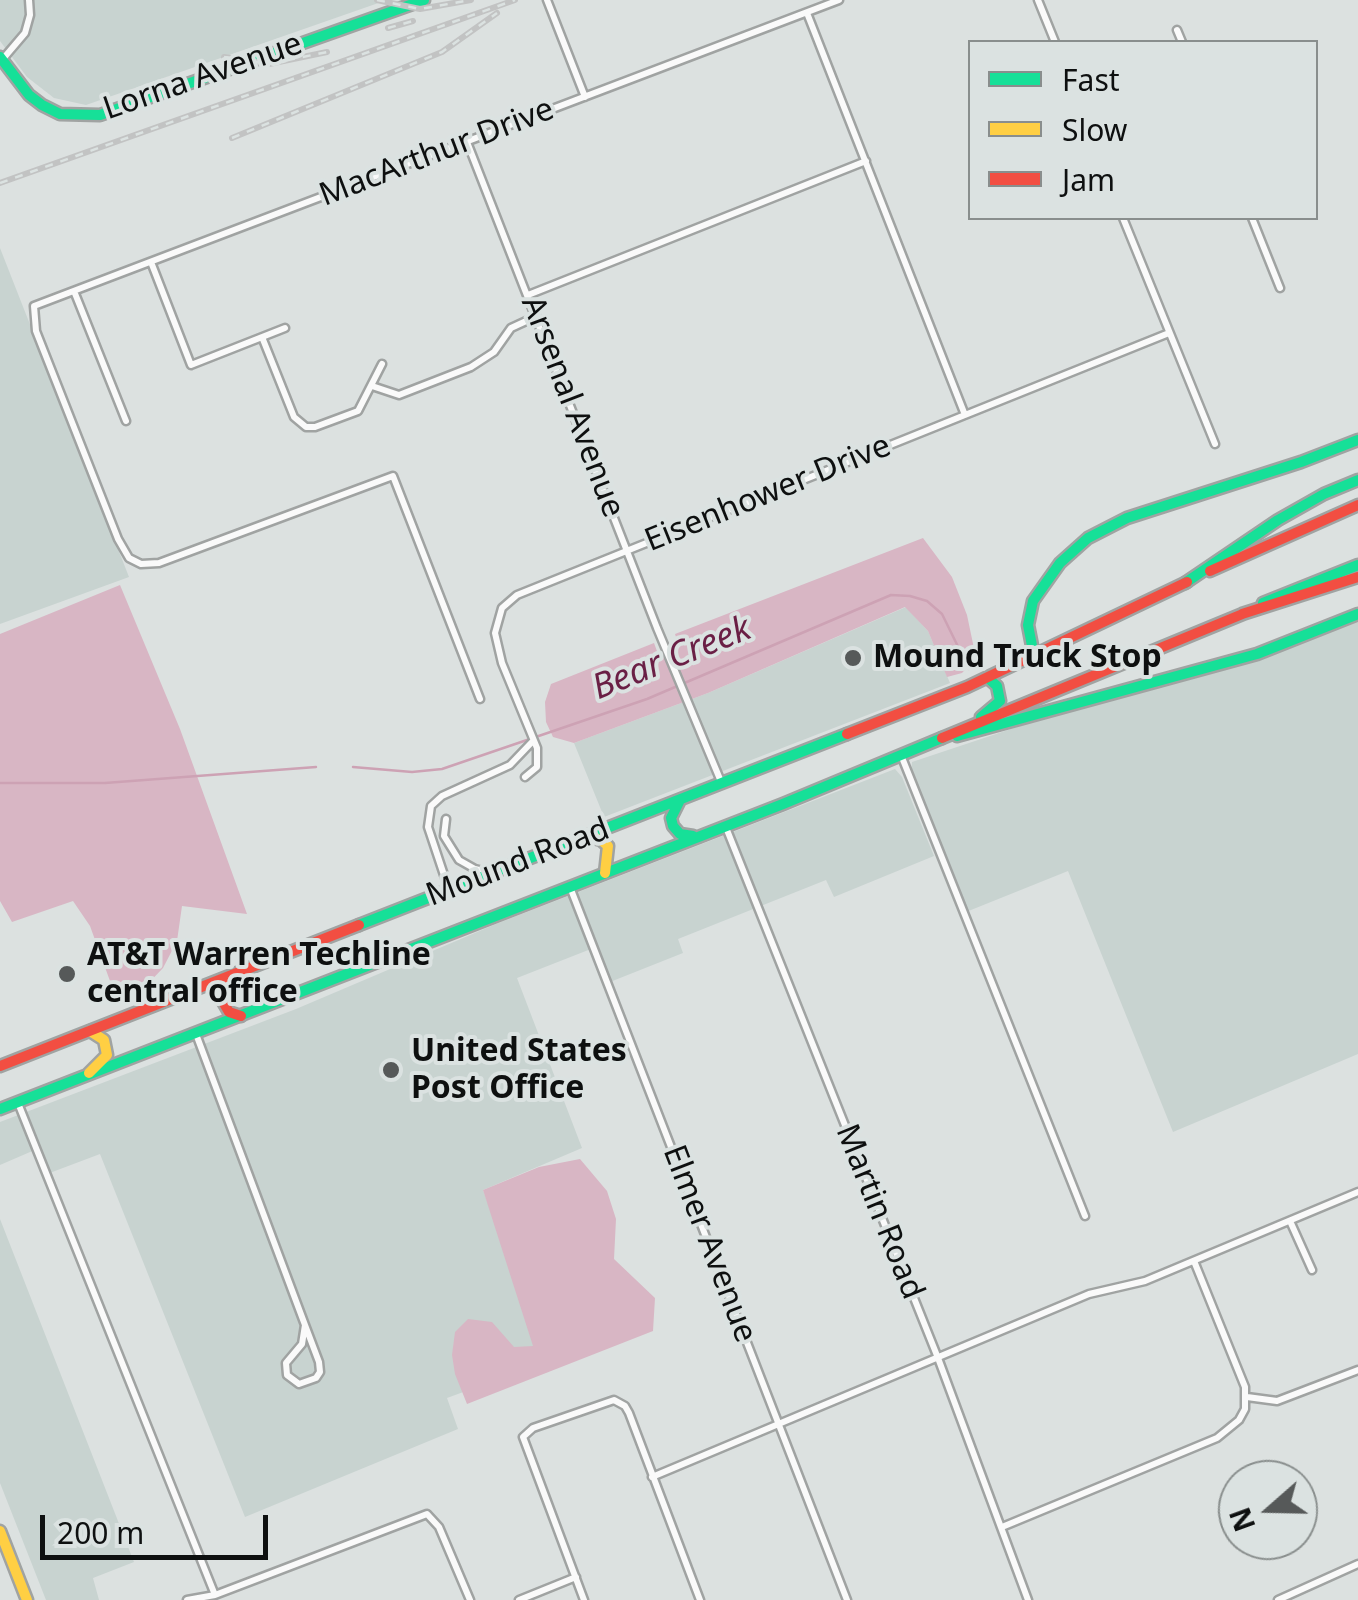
<!DOCTYPE html>
<style>
body{margin:0}
#map{position:relative;width:1358px;height:1600px;overflow:hidden;background:#dce1e0;font-family:"Noto Sans",sans-serif}
canvas{display:block}
.legend{position:absolute;left:968px;top:40px;width:350px;height:180px;box-sizing:border-box;background:#dbe2e1;border:2px solid #898e8d;margin:0;padding:12px 18px;list-style:none;font-size:30px;color:#0e1010}
.legend li{display:flex;align-items:center;gap:20px;height:50px}
.legend b{width:50px;border:2px solid #898e8d}
.north{position:absolute;left:1218px;top:1460px;width:100px;height:100px;box-sizing:border-box;background:#dbe2e1;border:2px solid #898e8d;border-radius:50%;rotate:250deg;font-size:28px;font-weight:700;line-height:40px;text-align:center;color:#0e1010}
.north::after{content:'';display:block;margin:auto;width:35px;height:45px;background:#565959;clip-path:polygon(50% 0,100% 100%,50% 72%,0 100%)}
.scale{position:absolute;left:40px;top:1515px;width:228px;height:45px;box-sizing:border-box;border:5px solid #0e1010;border-top:0;padding-left:12px;font-size:30px;line-height:35px;white-space:nowrap;color:#0e1010;-webkit-text-stroke:8px #dbe2e1;paint-order:stroke}
</style>
<div id="map">
<canvas width="1358" height="1600"></canvas>
<ul class="legend">
<li><b style="height:12px;background:#16e098"></b>Fast</li>
<li><b style="height:12px;background:#ffcf43"></b>Slow</li>
<li><b style="height:12px;background:#f24e42"></b>Jam</li>
</ul>
<div class="north">N</div>
<div class="scale">200 m</div>
</div>
<script>
const ctx = document.querySelector('canvas').getContext('2d');
ctx.lineJoin = 'round';
function fill(path, color) { ctx.fillStyle = color; ctx.fill(path, 'evenodd'); }
const shape = rows => new Path2D(rows.map(r => 'M' + r).join(''));
function trace(path, color, width, dash) { ctx.strokeStyle = color; ctx.lineWidth = width; ctx.lineCap = dash ? 'butt' : 'round'; ctx.setLineDash(dash || []); ctx.stroke(path); }
function write(font, color, halo, rows, align = 'center') {
  ctx.font = font + ' "Noto Sans",sans-serif'; ctx.lineWidth = 8; ctx.setLineDash([]); ctx.textBaseline = 'middle'; ctx.strokeStyle = halo; ctx.fillStyle = color; for (const [text, x, y, turn = 0] of rows) {
    ctx.save(); ctx.translate(x, y); ctx.rotate((+turn || 0) * Math.PI / 180); ctx.textAlign = isNaN(turn) ? turn : align; if (halo) ctx.strokeText(text, 0, 0); ctx.fillText(text, 0, 0); ctx.restore();
  }
}
fill(shape([
 [0,0,387,0,86,105,54,98,27,77,0,41],
 [0,248,129,577,0,624],
 [906,607,928,631,950,683,604,817,574,743,708,693],
 [1358,618,1358,1054,1173,1132,1068,871,966,912,911,775,912,762,1038,720,1264,653],
 [895,769,902,777,934,856,834,897,826,880,678,939,683,953,610,982,596,947,517,978,582,1148,483,1190,548,1361,447,1398,458,1429,245,1517,100,1154,47,1174,37,1149,0,1165,0,1122,296,1009,496,924],
 [0,1219,134,1562,93,1578,99,1600,46,1600,0,1483]
]), '#c8d3d0');
fill(shape([
 [923,538,952,577,967,615,976,658,962,673,947,677,928,631,905,607,708,693,574,743,553,737,546,722,545,702,551,684,654,643,658,654,679,646,675,634],
 [120,585,180,729,247,914,182,906,177,941,163,968,140,992,114,992,90,926,73,901,12,922,0,901,0,634],
 [580,1159,607,1191,616,1219,614,1259,655,1298,653,1331,467,1404,455,1374,452,1355,455,1332,468,1319,492,1322,514,1347,533,1346,483,1190,539,1167]
]), '#d8b6c4');
trace(shape([
 [353,767,412,772,442,769,647,699,891,595,910,596,927,601,942,614,969,669],
 [0,783,105,783,316,767]
]), '#cda2b4', 2.5);
const street = shape([
 [547,0,585,97],
 [1038,0,1055,42],
 [807,13,965,415],
 [1177,30,1182,42],
 [2,60,25,33,30,15,29,0],
 [467,142,657,628,722,784],
 [1123,218,1215,444],
 [1252,218,1280,288],
 [151,262,191,365,285,328],
 [74,291,126,421],
 [528,295,866,161],
 [262,337,294,417,306,427,315,427,358,411,382,364],
 [372,386,399,395,471,367,494,352,511,328,537,316],
 [480,699,393,476,159,563,141,564,129,558,118,539,36,331,34,306,839,0],
 [901,755,1085,1216],
 [525,777,537,767,537,748,502,663,495,633,502,608,517,595,1169,333],
 [446,819,444,836,459,860,475,869,491,873],
 [725,825,938,1358,1028,1600],
 [570,887,847,1600],
 [449,890,428,827,431,806,442,796,510,765,532,742],
 [196,1034,305,1325,319,1362,320,1372,316,1378,299,1384,287,1375,286,1363,302,1344,305,1325],
 [18,1103,215,1595],
 [1290,1221,1312,1270],
 [1247,1397,1277,1401,1358,1370],
 [652,1477,1089,1294,1145,1281,1358,1192],
 [1002,1527,1217,1438,1239,1420,1245,1409,1245,1387,1194,1261],
 [187,1600,215,1595,427,1514,439,1527,470,1600],
 [519,1600,576,1577],
 [584,1600,523,1437,533,1428,614,1400,625,1406,629,1413,700,1600],
 [1278,1600,1358,1564]
]);
const fast = shape([
 [0,57,29,95,42,105,60,114,100,115,424,0],
 [1185,583,1278,520,1324,494,1358,480],
 [1263,603,1358,565],
 [1034,656,1028,625,1033,601,1060,563,1088,538,1127,518,1301,462,1358,440],
 [981,717,1000,701,997,686,988,678],
 [957,736,1257,654,1358,614],
 [680,800,671,818,673,826,680,834,693,836],
 [359,925,847,734],
 [0,1109,783,804,942,738]
]);
const slow = shape([
 [586,836,601,840,608,846,605,873],
 [89,1073,107,1055,104,1040,90,1031],
 [0,1531,27,1600]
]);
const jam = shape([
 [1210,571,1358,505],
 [1242,614,1358,577],
 [847,734,967,687,1187,582],
 [942,738,1245,613],
 [232,978,222,1000,229,1012,241,1016],
 [0,1066,359,925]
]);
trace(street, '#a0a3a2', 11);
trace(fast, '#a0a3a2', 15);
trace(slow, '#a0a3a2', 15);
trace(jam, '#a0a3a2', 15);
trace(street, '#fafafa', 6);
trace(fast, '#16e098', 10);
trace(slow, '#ffcf43', 10);
trace(jam, '#f24e42', 10);
const rail = shape([
 [377,0,420,9,471,0],
 [388,28,413,21],
 [224,57,269,64,327,52],
 [232,138,442,52,497,13],
 [0,183,515,0]
]);
trace(rail, '#c2c3c3', 6);
trace(rail, '#dbe2e1', 2.5, [8]);
for (const [x, y, r, color] of [
 [853,658,10,"#565959"],
 [67,974,10,"#565959"],
 [391,1070,10,"#565959"]
]) { const dot = new Path2D(); dot.arc(x, y, r, 0, 2 * Math.PI); ctx.fillStyle = color; ctx.fill(dot); trace(dot, '#dbe2e1', 4); }
write('32px', '#0e1010', '#dbe2e1', [
 ["Lorna Avenue",203,77,-19],
 ["MacArthur Drive",437,153,-21],
 ["Arsenal Avenue",572,407,69],
 ["Eisenhower Drive",768,494,-22],
 ["Mound Road",518,863,-21],
 ["Martin Road",879,1212,68],
 ["Elmer Avenue",709,1244,69]
]);
write('bold 32px', '#0e1010', '#dbe2e1', [
 ["Mound Truck Stop",873,658],
 ["AT&T Warren Techline",87,956],
 ["central office",87,993],
 ["United States",411,1052],
 ["Post Office",411,1089]
], 'left');
write('italic 35px', '#6a1f45', '#dbe2e1', [
 ["Bear Creek",672,659,-22]
]);
</script>
